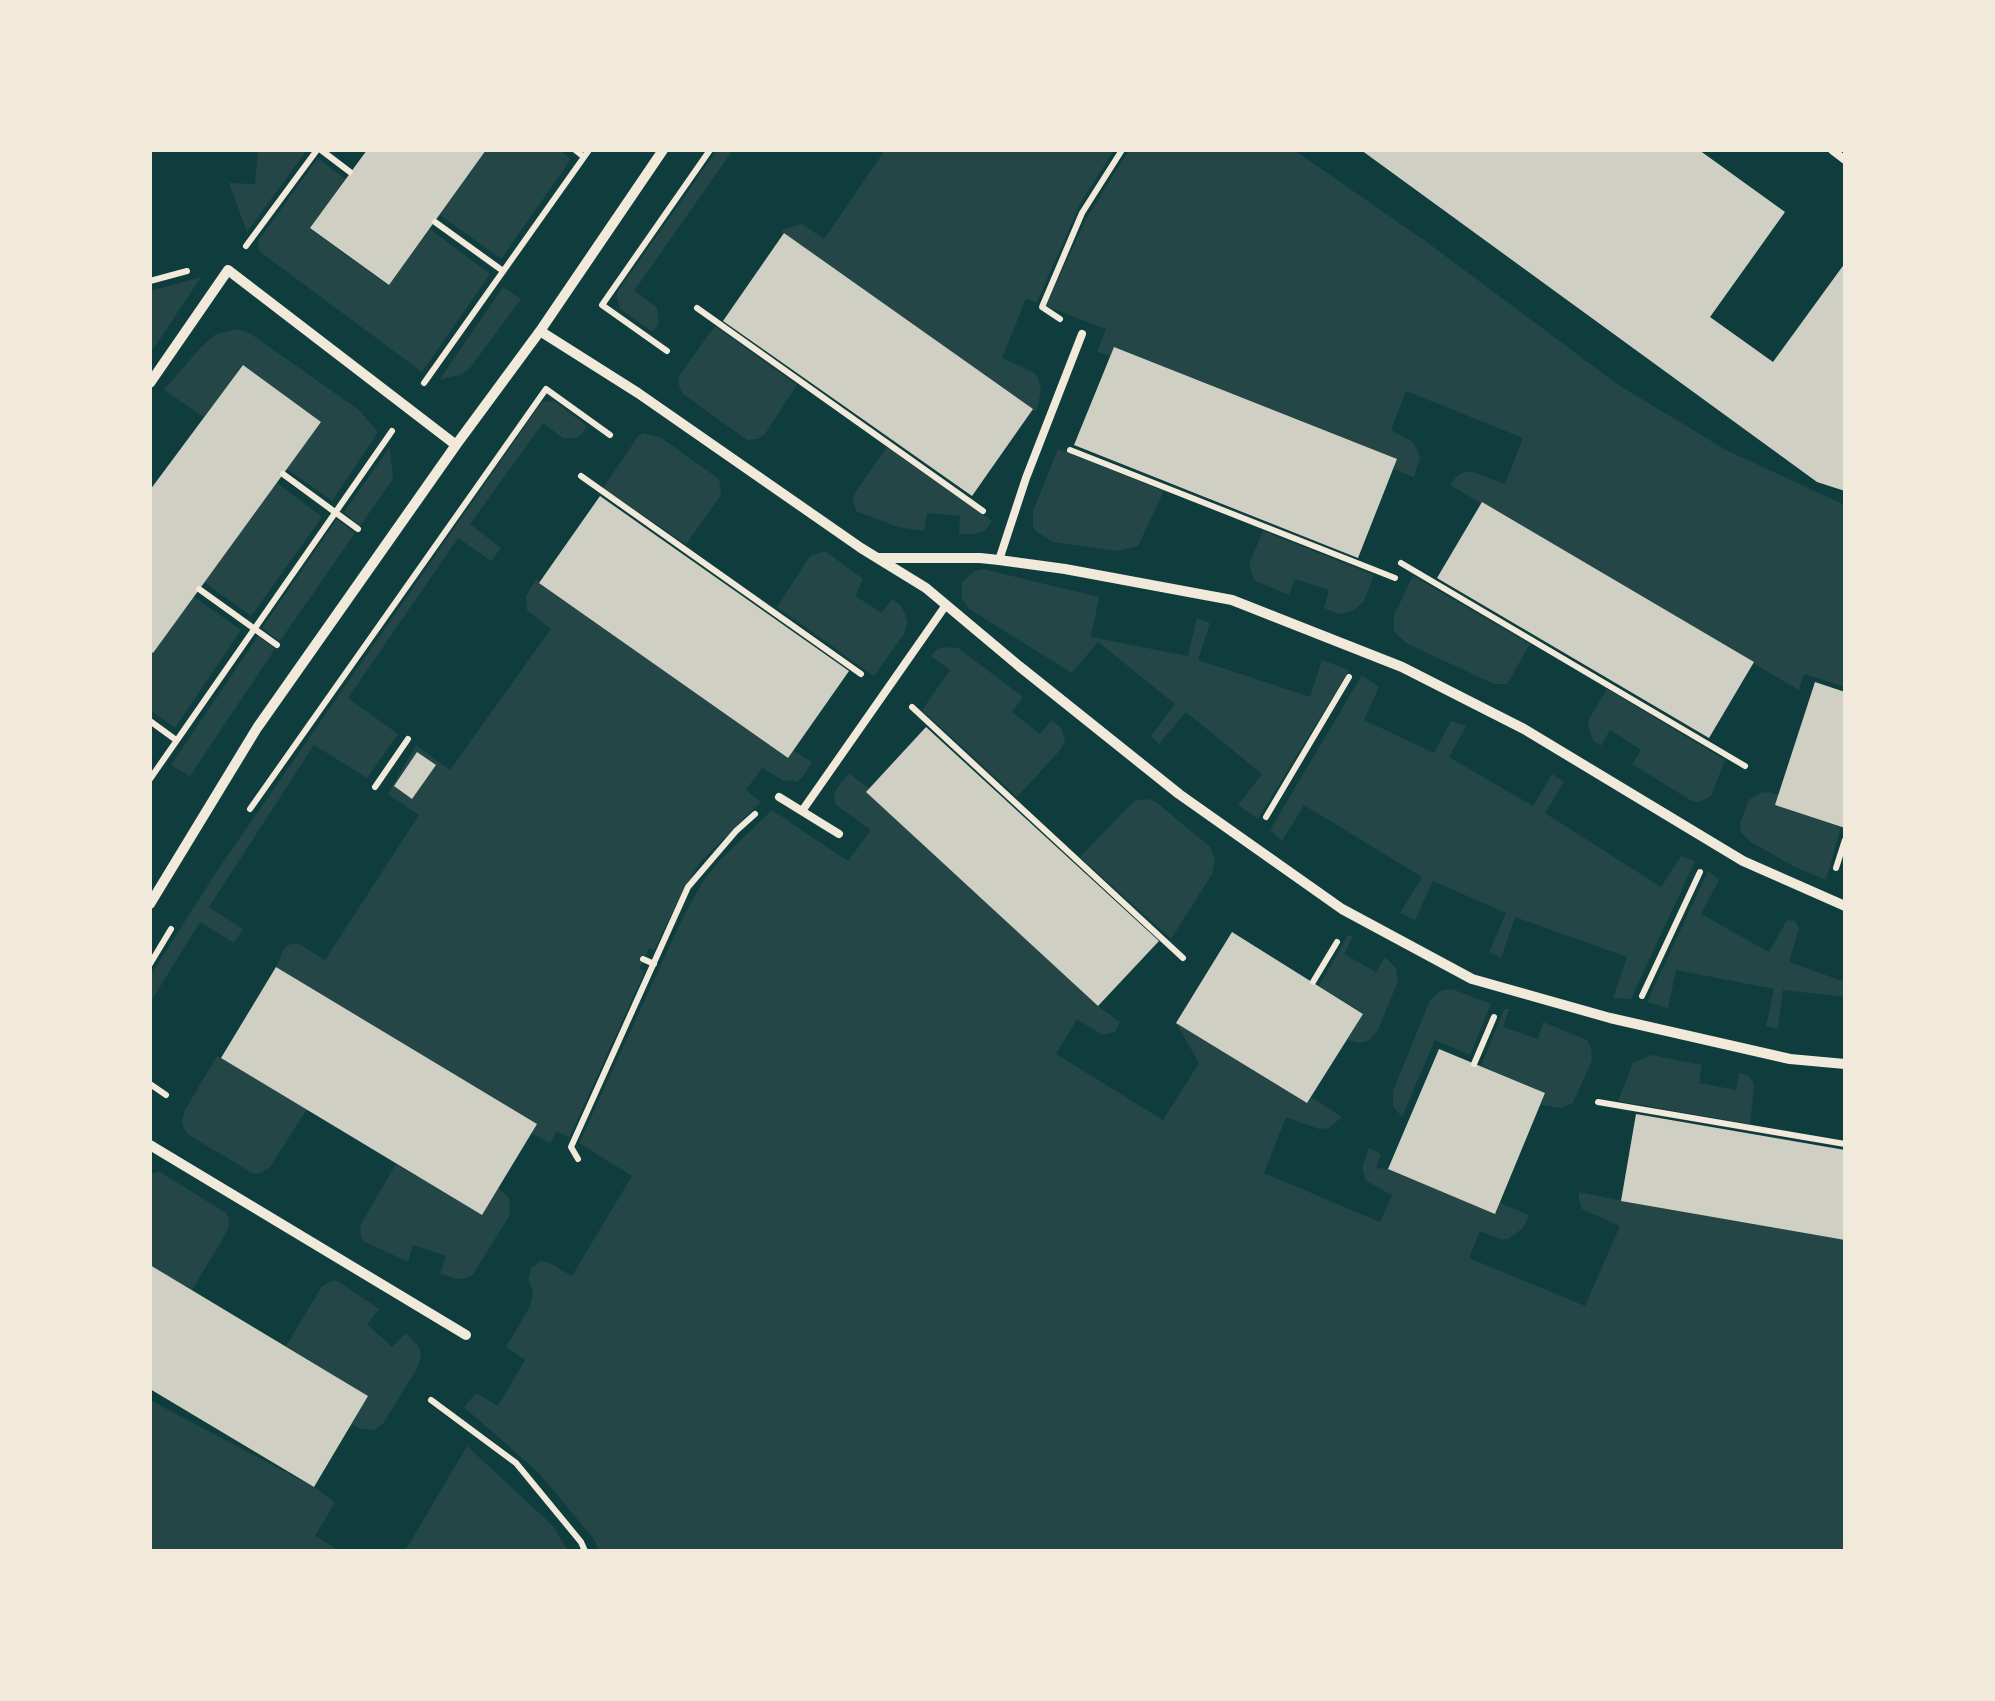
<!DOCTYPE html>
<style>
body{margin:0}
#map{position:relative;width:1995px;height:1701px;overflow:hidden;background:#0f3d3e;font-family:"Fira Sans Condensed",sans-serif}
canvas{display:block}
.frame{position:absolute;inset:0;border:152px solid #f1e9da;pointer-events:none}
</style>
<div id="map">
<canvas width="1995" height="1701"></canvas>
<div class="frame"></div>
</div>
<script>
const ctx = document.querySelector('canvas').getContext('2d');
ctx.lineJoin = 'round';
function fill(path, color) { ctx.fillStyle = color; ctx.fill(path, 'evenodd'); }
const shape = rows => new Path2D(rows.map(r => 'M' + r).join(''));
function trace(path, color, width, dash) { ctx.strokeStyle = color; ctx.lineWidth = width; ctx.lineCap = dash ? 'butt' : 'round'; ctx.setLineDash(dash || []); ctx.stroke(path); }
fill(shape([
 [258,150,307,150,247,232,229,183,255,184],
 [486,150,560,150,571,159,501,259,440,215],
 [717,150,733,150,634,291,657,307,659,322,653,332,620,309,617,296,618,291],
 [885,150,1114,150,1081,202,1037,302,1026,299,1002,358,1033,372,1038,377,1041,392,1036,412,780,230,802,224,824,239],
 [1129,150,1294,150,1428,243,1617,384,1726,450,1845,505,1845,687,1804,674,1799,690,1450,485,1457,476,1465,472,1473,472,1505,484,1523,438,1406,391,1391,430,1413,442,1418,452,1420,458,1414,477,1394,469,1396,459,1114,347,1110,356,1097,352,1106,329,1046,306,1086,219],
 [318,158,345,179,310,229,388,285,430,229,490,274,422,372,259,251,258,241],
 [201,277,162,336,150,353,150,291],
 [503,287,521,299,470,368,460,375,440,379],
 [715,326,797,385,765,434,758,439,747,440,683,394,680,389,678,380,681,373],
 [238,329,251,334,359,410,378,432,332,501,287,469,321,422,243,365,204,417,164,390,200,348,216,334],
 [554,401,587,426,582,434,576,438,563,438,543,423,470,524,501,548,491,561,458,538,348,698,398,734,367,778,314,745,209,907,243,929,234,943,200,922,150,1003,150,976,217,871,539,406,543,402],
 [643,433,660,437,719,479,721,495,686,544,603,488,639,435],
 [390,447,393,479,360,526,344,512],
 [887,447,992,521,985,531,974,534,959,534,960,516,927,513,924,531,898,527,856,511,853,501,856,491],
 [1058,449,1164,491,1138,546,1117,551,1053,542,1037,532,1033,527,1033,511],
 [277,483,322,517,251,616,204,582],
 [337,519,355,533,280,641,262,628],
 [1263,531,1374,575,1364,601,1353,611,1339,614,1324,608,1329,590,1295,579,1289,595,1254,580,1249,564],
 [825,551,863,579,855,596,882,613,892,599,901,606,905,614,907,623,904,634,874,676,777,607,810,556],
 [983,569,1099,597,1091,637,1188,656,1197,618,1210,623,1198,660,1310,697,1322,660,1349,670,1258,819,1238,805,1262,774,1186,712,1159,744,1151,736,1175,704,1098,642,1072,673,969,609,962,599,962,582,975,571],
 [1413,576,1530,644,1507,684,1494,684,1408,644,1397,635,1394,630,1394,615],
 [536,579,787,758,793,750,812,762,802,778,794,783,794,780,784,781,762,768,746,790,761,802,701,861,685,887,654,950,649,948,639,969,645,971,569,1138,557,1131,550,1143,531,1133,536,1124,276,967,285,947,291,944,299,944,325,960,419,815,388,794,416,745,450,770,551,629,527,610,526,596],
 [194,597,241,630,175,728,150,710,150,650,153,652],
 [258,636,275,649,190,776,171,765],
 [943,647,958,648,1023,697,1012,712,1040,734,1051,720,1061,728,1065,739,1061,749,1017,797,922,710,950,670,931,656,936,650],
 [1362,675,1379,687,1364,720,1434,753,1451,721,1466,726,1449,757,1533,806,1552,774,1564,782,1545,813,1661,887,1681,856,1695,861,1631,999,1613,998,1627,957,1515,917,1501,958,1489,952,1506,913,1433,881,1415,920,1400,913,1422,877,1304,805,1282,841,1270,830],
 [1607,689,1725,760,1711,796,1699,802,1692,801,1632,764,1641,750,1610,730,1601,746,1593,740,1588,725,1589,719],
 [849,773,869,789,867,792,1098,1006,1120,1022,1115,1032,1102,1035,1077,1019,1056,1054,1163,1120,1199,1063,1176,1023,1307,1103,1311,1097,1342,1117,1329,1128,1319,1129,1286,1117,1264,1173,1380,1222,1392,1195,1366,1181,1362,1168,1369,1148,1381,1154,1376,1168,1388,1169,1495,1213,1500,1203,1529,1215,1523,1228,1508,1239,1500,1239,1480,1231,1469,1258,1585,1306,1620,1226,1582,1209,1579,1199,1579,1192,1622,1201,1845,1240,1845,1551,599,1551,594,1539,539,1473,464,1407,476,1393,498,1406,525,1360,506,1347,530,1306,533,1292,528,1280,531,1268,541,1261,548,1262,572,1276,632,1176,579,1143,684,915,704,880,720,860,772,810,848,861,871,830,836,805,834,795,837,788],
 [1769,792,1779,795,1775,805,1841,827,1826,880,1793,866,1751,842,1741,833,1740,823,1749,800,1760,793],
 [1148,799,1156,802,1210,847,1215,860,1212,874,1171,939,1080,857,1133,802,1137,800],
 [1708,871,1719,880,1701,914,1769,952,1787,920,1795,921,1799,928,1789,962,1845,982,1845,997,1783,990,1778,1029,1766,1026,1774,989,1676,970,1668,1008,1647,1002],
 [1348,935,1353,937,1344,954,1376,972,1385,957,1396,968,1398,981,1378,1030,1368,1041,1360,1043,1347,1040,1363,1013,1319,986],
 [1452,989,1491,1004,1470,1055,1435,1040,1402,1117,1393,1106,1393,1091,1430,1000,1440,991],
 [1504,1009,1509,1009,1503,1027,1538,1039,1543,1022,1587,1040,1591,1048,1592,1060,1573,1103,1561,1108,1541,1105,1545,1093,1481,1066],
 [1651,1055,1702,1065,1699,1083,1736,1090,1739,1073,1747,1075,1753,1081,1754,1087,1750,1124,1618,1101,1633,1063],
 [217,1056,307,1109,270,1167,260,1173,254,1174,189,1135,184,1129,182,1121,184,1112],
 [396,1164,482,1215,498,1188,509,1198,510,1215,473,1274,467,1278,458,1279,440,1274,446,1256,413,1245,408,1262,363,1241,360,1232,361,1224],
 [160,1172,226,1213,229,1219,229,1226,225,1235,192,1290,150,1265,150,1174],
 [332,1281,337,1281,379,1309,367,1324,392,1347,406,1333,418,1346,421,1353,419,1365,383,1424,373,1430,361,1429,352,1424,368,1396,286,1346,322,1286],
 [150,1400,314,1487,335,1502,315,1536,340,1551,150,1551],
 [467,1446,553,1526,568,1551,405,1551]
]), '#244646');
fill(shape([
 [367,150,486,150,389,285,310,228],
 [1361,150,1699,150,1785,212,1710,317,1773,362,1845,263,1845,491,1817,482],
 [784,233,1033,409,972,496,723,321],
 [1114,347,1397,459,1358,558,1074,445],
 [243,365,321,422,153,653,150,650,150,490],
 [600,496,849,671,788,758,539,583],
 [1482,502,1754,662,1709,738,1437,578],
 [1815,682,1845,692,1845,828,1775,805],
 [926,727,1159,941,1098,1006,866,792],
 [417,752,436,765,412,799,394,786],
 [1232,932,1363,1014,1307,1103,1176,1023],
 [276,967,537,1124,482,1215,221,1058],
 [1439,1049,1545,1093,1495,1214,1388,1169],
 [1636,1114,1845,1150,1845,1240,1621,1201],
 [150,1265,368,1396,314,1487,150,1389]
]), '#cfcfc3');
trace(shape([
 [321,150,350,172],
 [575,150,584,157],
 [435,222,503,271],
 [246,246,317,150],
 [150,281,187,271],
 [697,308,983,511],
 [1060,319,1042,307,1082,213,1122,150],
 [667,351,602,305,710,150],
 [424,383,589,150],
 [1070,450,1395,578],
 [283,474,358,529],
 [581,476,861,674],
 [1401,563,1745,766],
 [199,589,277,645],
 [912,707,1183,958],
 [150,721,176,740],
 [150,779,392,431],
 [375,787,408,739],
 [250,809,546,389,610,435],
 [1266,817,1349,677],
 [1836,868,1845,840],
 [643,959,654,964],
 [150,964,171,929],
 [1313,982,1337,942],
 [1642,996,1700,872],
 [1474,1064,1494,1017],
 [150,1084,166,1095],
 [1598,1102,1845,1144],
 [578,1159,571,1147,688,887,736,831,755,814],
 [431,1400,516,1463,581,1542,585,1551]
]), '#f1e9da', 6);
trace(shape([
 [1832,150,1845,160],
 [999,560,1026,478,1082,334],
 [779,797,839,834],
 [802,811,946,605]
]), '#f1e9da', 8);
trace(shape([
 [540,331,638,393,861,548,926,588,1019,666,1179,794,1342,909,1472,979,1610,1018,1790,1059,1845,1064],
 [150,383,228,270,456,445],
 [879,558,980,558,999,560,1065,569,1232,600,1402,667,1524,729,1743,861,1845,906],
 [150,904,257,728,456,445,540,331,663,150],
 [150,1145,466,1335]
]), '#f1e9da', 10);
</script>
